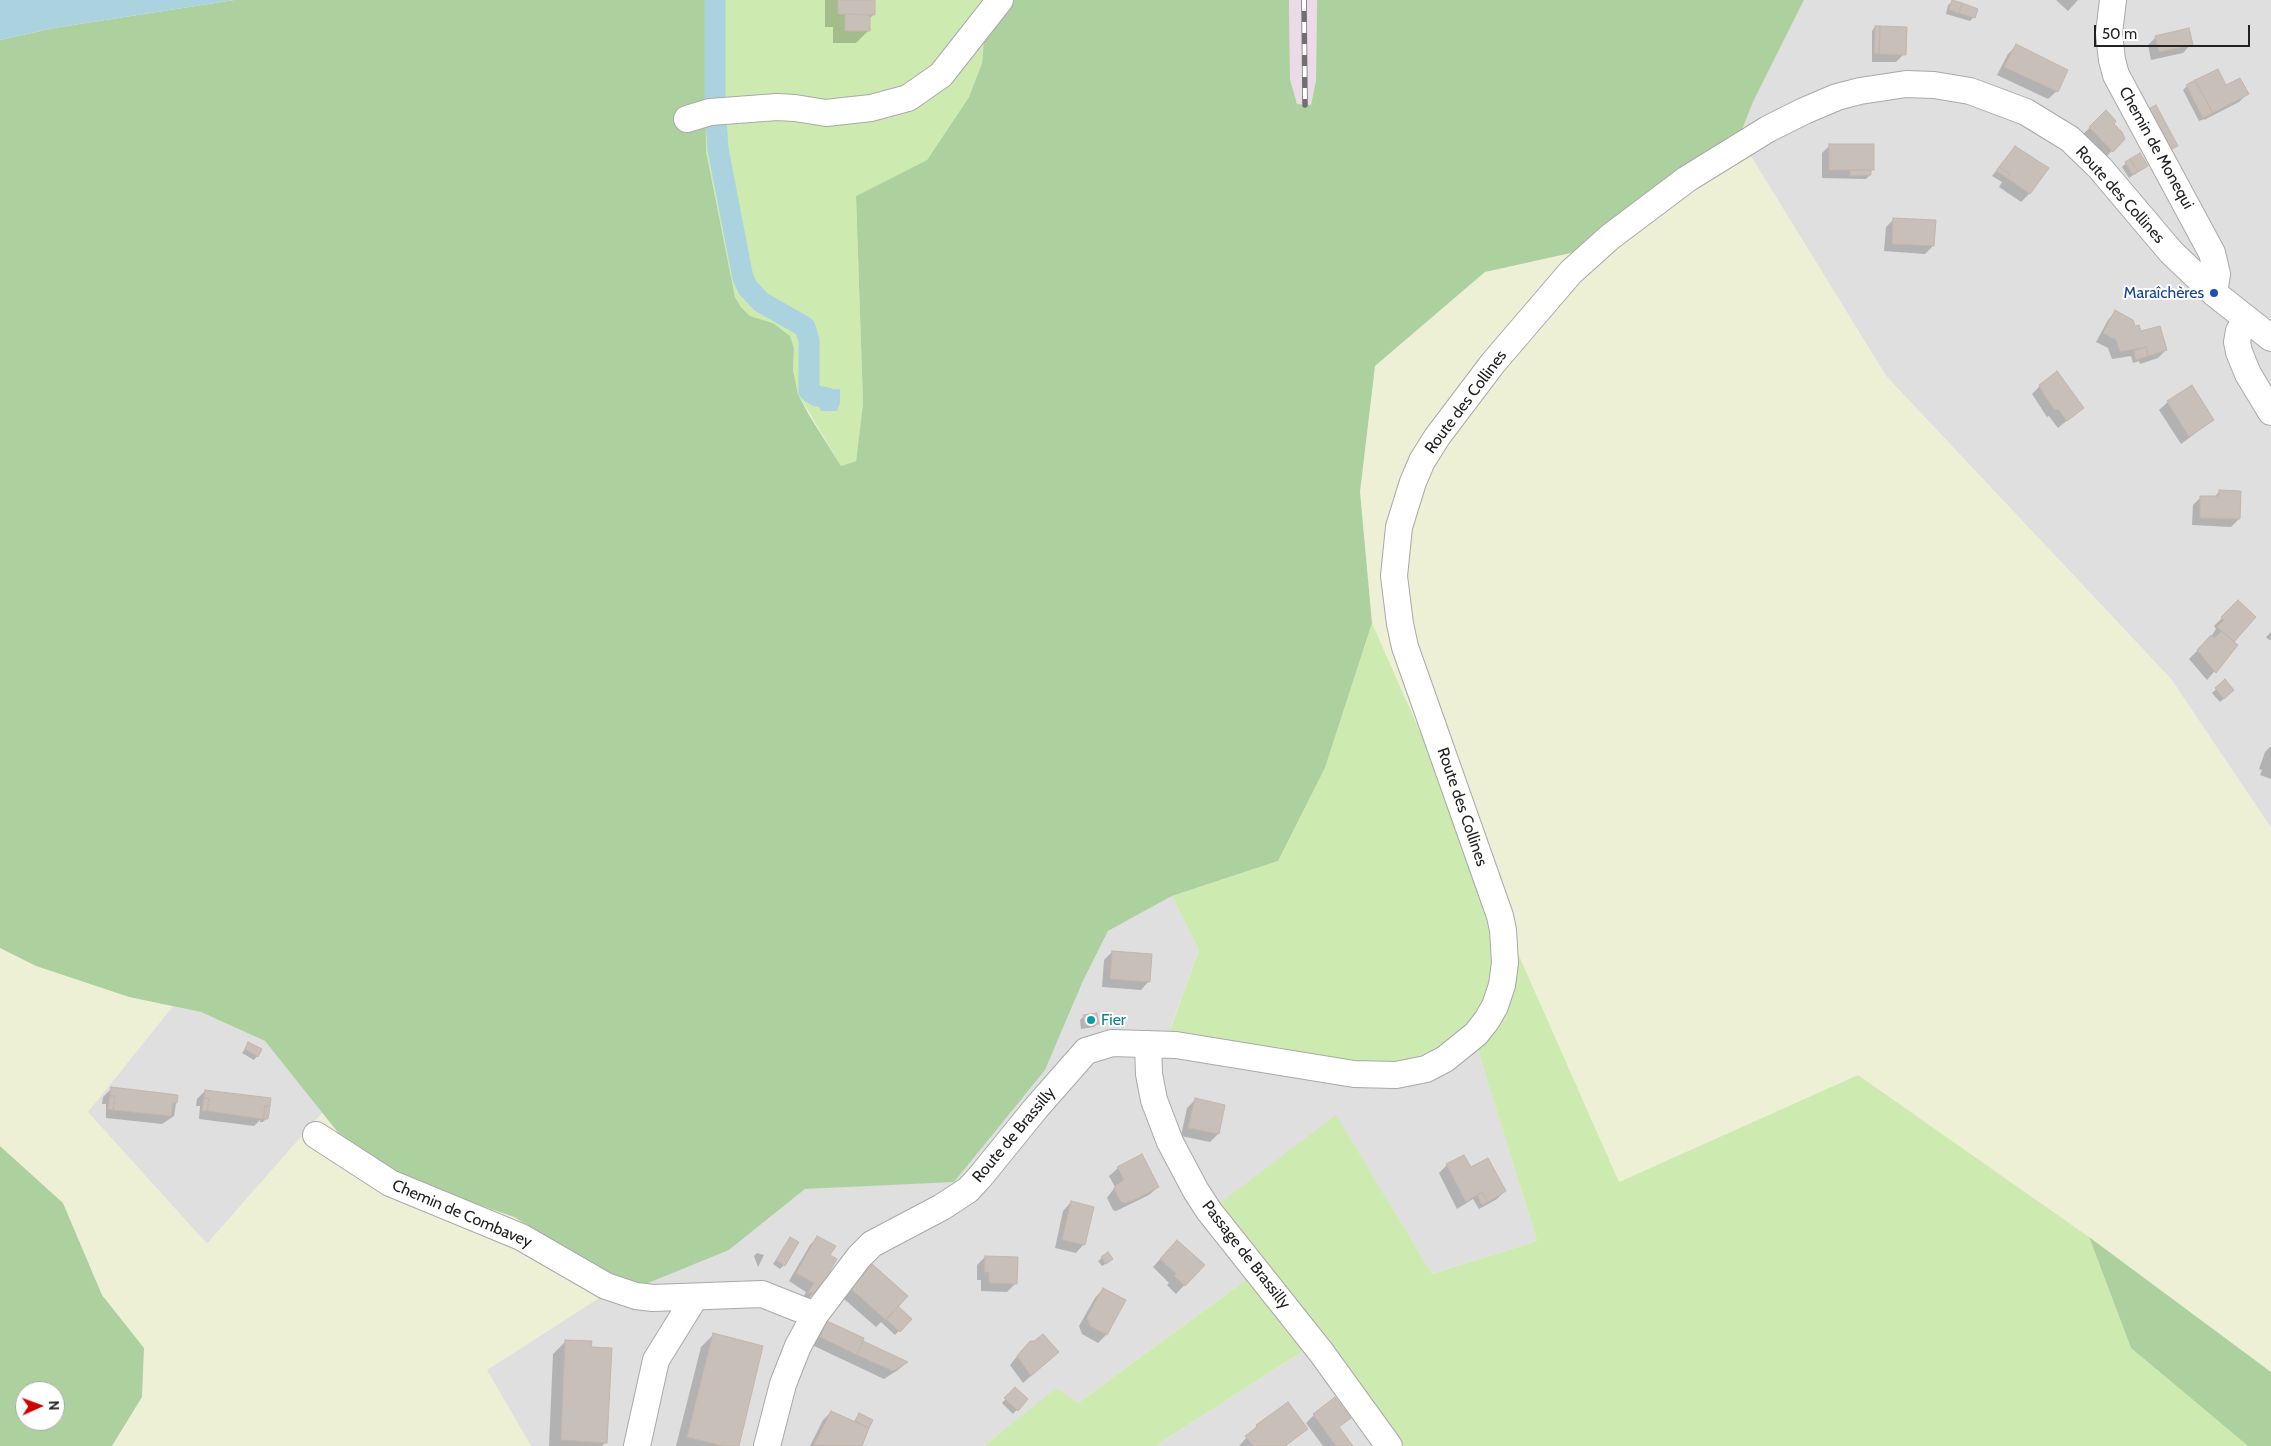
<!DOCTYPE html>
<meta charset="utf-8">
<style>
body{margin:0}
#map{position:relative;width:2271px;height:1446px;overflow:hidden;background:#f2efe9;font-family:Cabin,sans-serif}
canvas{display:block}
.north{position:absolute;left:15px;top:1381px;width:50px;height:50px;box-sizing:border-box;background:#fff;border:1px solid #a7a7a7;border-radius:50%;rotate:88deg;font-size:14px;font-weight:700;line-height:20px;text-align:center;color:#222}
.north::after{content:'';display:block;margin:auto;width:18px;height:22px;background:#d40000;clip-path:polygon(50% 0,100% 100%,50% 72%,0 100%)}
.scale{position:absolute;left:2094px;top:25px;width:156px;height:22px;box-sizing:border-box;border:2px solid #222;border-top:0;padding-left:6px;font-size:15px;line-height:18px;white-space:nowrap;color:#222;-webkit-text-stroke:4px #fff;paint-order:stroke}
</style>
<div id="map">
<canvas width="2271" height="1446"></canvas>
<div class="north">N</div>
<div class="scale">50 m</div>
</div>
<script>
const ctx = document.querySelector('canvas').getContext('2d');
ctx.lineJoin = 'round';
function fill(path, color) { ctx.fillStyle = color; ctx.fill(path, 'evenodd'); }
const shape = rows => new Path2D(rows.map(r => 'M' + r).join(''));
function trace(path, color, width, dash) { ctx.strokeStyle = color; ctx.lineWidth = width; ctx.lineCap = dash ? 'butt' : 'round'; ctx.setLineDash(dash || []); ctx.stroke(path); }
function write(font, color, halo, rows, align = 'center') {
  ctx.font = font + ' Cabin,sans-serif'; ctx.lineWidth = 4; ctx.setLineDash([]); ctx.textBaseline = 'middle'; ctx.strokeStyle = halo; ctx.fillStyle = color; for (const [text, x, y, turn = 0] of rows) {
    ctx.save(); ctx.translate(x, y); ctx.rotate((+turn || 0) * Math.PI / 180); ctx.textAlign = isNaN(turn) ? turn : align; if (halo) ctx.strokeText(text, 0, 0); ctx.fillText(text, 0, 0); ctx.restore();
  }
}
fill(shape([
 [1804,0,2271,0,2271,828,2171,679,1886,376,1739,137,1753,102],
 [1172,896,1199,950,1169,1032,1400,1064,1436,1048,1469,1020,1537,1241,1432,1274,1336,1116,1265,1266,1078,1403,1056,1389,984,1446,531,1446,486,1370,624,1282,729,1250,805,1189,860,1186,1082,983,1108,931],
 [173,1006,201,1012,265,1041,323,1112,207,1244,87,1112],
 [1317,1342,1400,1446,1155,1446]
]), '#e0dfdf');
fill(shape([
 [1289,0,1317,0,1316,80,1311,105,1297,104,1290,79]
]), '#ebdbe8');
fill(shape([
 [1739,137,1886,376,2171,679,2271,828,2271,1372,2089,1237,1858,1075,1619,1182,1372,623,1360,492,1375,366,1485,272,1571,253],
 [0,948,36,966,129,997,173,1006,88,1112,207,1244,323,1112,340,1135,415,1183,514,1217,624,1282,487,1370,531,1446,112,1446,142,1397,144,1348,102,1295,63,1203,0,1146]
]), '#eef0d5');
fill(shape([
 [705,0,992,0,987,5,982,63,969,97,927,160,856,196,863,404,856,461,841,466,798,394,793,370,794,348,773,323,750,316,741,307,735,297,706,151],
 [1372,623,1619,1182,1858,1075,2089,1237,2131,1348,2248,1446,1400,1446,1317,1342,1155,1446,984,1446,1056,1388,1078,1403,1265,1266,1219,1204,1336,1115,1432,1274,1537,1241,1469,1021,1436,1048,1400,1064,1371,1066,1169,1033,1199,950,1172,896,1278,861,1325,768]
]), '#cdebb0');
fill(shape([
 [234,0,705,0,706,151,735,297,741,307,750,316,773,323,790,336,794,348,793,370,798,394,809,415,841,466,856,461,863,404,856,196,927,160,969,97,982,63,987,5,992,0,1289,0,1290,79,1297,104,1311,105,1316,80,1317,0,1804,0,1753,102,1739,137,1571,253,1485,272,1375,366,1360,492,1372,623,1325,768,1278,861,1172,896,1108,931,1082,983,1045,1070,954,1182,805,1189,729,1250,643,1285,624,1282,514,1217,415,1183,340,1135,265,1041,201,1012,129,997,36,966,0,948,0,40,54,28],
 [0,1146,63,1203,102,1295,144,1348,142,1397,112,1446,0,1446],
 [25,1391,55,1391,55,1421,25,1421],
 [2089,1237,2271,1372,2271,1446,2248,1446,2131,1348]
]), '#add19e');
fill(shape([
 [0,0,234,0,54,28,0,40],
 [840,389,840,403,837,411,821,411,817,403,817,390]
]), '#aad3df');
fill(shape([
 [825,0,874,0,874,14,869,19,869,30,856,43,833,43,833,27,825,27],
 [2056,0,2078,0,2068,11],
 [1952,2,1974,17,1970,21,1946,14,1948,5],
 [1875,27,1904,54,1896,62,1872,62,1872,31],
 [2156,37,2191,44,2183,53,2151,60,2148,45],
 [2016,46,2057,91,2048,99,1997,75,2008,54],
 [2187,86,2247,94,2239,102,2204,120,2204,119,2199,121,2183,90],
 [2106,112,2124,139,2104,159,2081,136],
 [1830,145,1872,169,1870,175,1866,179,1822,178,1822,153],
 [2015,147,2029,194,2021,202,1999,187,2002,182,1992,176],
 [2126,163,2146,166,2129,178,2122,167],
 [1894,219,1933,246,1925,254,1884,251,1886,227],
 [2116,311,2140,333,2166,350,2158,358,2140,364,2139,361,2133,363,2131,356,2112,359,2108,348,2096,342,2108,320],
 [2040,386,2082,408,2058,428,2049,416,2047,417,2032,394],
 [2192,387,2213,420,2181,444,2159,410,2168,402],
 [2220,491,2239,519,2231,527,2192,525,2193,505,2201,497,2214,497],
 [2238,602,2233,643,2236,646,2207,680,2189,659,2211,637,2216,629,2214,626],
 [2271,632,2271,639,2269,640,2266,637],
 [2225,681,2229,694,2220,702,2212,693],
 [2271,746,2271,779,2260,775,2262,770,2259,769,2265,752],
 [1112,952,1149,981,1141,990,1102,987,1104,960],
 [1084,1016,1097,1024,1094,1027,1081,1029,1080,1020],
 [248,1044,257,1056,254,1060,242,1053],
 [112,1088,176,1103,174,1116,162,1124,106,1118,106,1104,102,1104,103,1097],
 [205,1091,267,1118,263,1122,260,1122,260,1120,254,1126,199,1119,200,1106,196,1106,197,1099],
 [1195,1100,1224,1106,1218,1134,1210,1142,1181,1136,1187,1108],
 [1447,1165,1470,1169,1505,1191,1497,1199,1479,1209,1473,1199,1457,1209,1439,1173],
 [1118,1168,1158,1187,1149,1195,1116,1211,1113,1210,1107,1198,1115,1187,1109,1176],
 [1071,1202,1084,1244,1076,1253,1055,1248,1063,1211],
 [818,1237,816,1291,807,1300,802,1300,806,1292,789,1281,810,1245],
 [790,1239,784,1265,780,1269,773,1264],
 [1169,1249,1203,1265,1176,1294,1167,1285,1169,1283,1153,1267],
 [757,1253,764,1255,758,1267,754,1256],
 [985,1257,1015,1284,1007,1292,981,1291,981,1280,977,1280,977,1265],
 [1102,1258,1107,1263,1102,1266,1098,1261],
 [864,1274,891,1311,910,1319,895,1335,881,1322,876,1327,843,1298],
 [1103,1289,1106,1335,1098,1343,1082,1334,1079,1326,1095,1298],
 [827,1322,861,1342,906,1363,898,1370,884,1379,812,1345,819,1330],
 [713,1335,738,1446,676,1446,701,1347],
 [566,1341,590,1348,606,1442,602,1446,549,1446,553,1354],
 [1022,1350,1049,1360,1023,1383,1010,1365],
 [1015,1389,1027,1399,1013,1414,1002,1403],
 [831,1412,853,1422,859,1415,871,1420,861,1446,810,1446,823,1420],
 [1314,1415,1349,1418,1338,1428,1351,1446,1323,1446,1306,1423],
 [1257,1426,1306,1429,1286,1446,1239,1446]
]), '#0003');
trace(shape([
 [715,0,715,102,718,149,743,278,748,288,761,302,805,327,809,341,809,391,817,396,828,398]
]), '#aad3df', 21);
const building = shape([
 [838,0,875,0,875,15,838,14,838,0],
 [1952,0,1962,3,1959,13,1949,10,1952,0],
 [1962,3,1978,9,1975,18,1959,13,1962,3],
 [845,14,870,15,870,31,845,31,845,14],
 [1875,26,1880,26,1879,54,1874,53,1875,26],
 [1880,26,1907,27,1906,55,1879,54,1880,26],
 [2189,28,2193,45,2159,52,2155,36,2189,28],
 [2016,44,2068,70,2058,92,2004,67,2016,44],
 [2218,69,2226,85,2240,78,2249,94,2213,113,2195,80,2218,69],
 [2195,80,2213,113,2203,118,2186,85,2195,80],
 [2156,105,2178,146,2168,151,2147,110,2156,105],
 [2106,110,2116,121,2114,124,2122,132,2125,139,2113,152,2089,127,2106,110],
 [1829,144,1874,144,1874,170,1829,170,1829,144],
 [2015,146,2049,168,2030,194,2007,178,2010,174,1999,167,2015,146],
 [2140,153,2148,166,2138,172,2130,159,2140,153],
 [2130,159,2138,172,2133,175,2125,162,2130,159],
 [1999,167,2010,174,2007,178,1996,171,1999,167],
 [1850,170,1871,170,1871,175,1850,176,1850,170],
 [1893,218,1936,220,1934,246,1892,244,1893,218],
 [2115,310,2133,320,2135,326,2139,325,2141,331,2160,326,2167,350,2148,356,2146,347,2120,352,2116,340,2103,333,2115,310],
 [2146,347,2148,356,2136,360,2134,351,2146,347],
 [2057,371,2084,408,2067,421,2058,409,2055,410,2044,395,2039,385,2057,371],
 [2192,385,2214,420,2189,437,2167,401,2192,385],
 [2219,490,2241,491,2240,519,2200,518,2200,496,2219,496,2219,490],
 [2238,600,2256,617,2234,642,2217,627,2224,620,2221,617,2238,600],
 [2222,631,2238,645,2216,673,2197,650,2211,635,2214,638,2222,631],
 [2225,679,2234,690,2224,699,2215,688,2225,679],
 [1112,951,1152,954,1150,982,1110,979,1112,951],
 [1097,1013,1099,1024,1085,1026,1083,1015,1097,1013],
 [248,1042,262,1049,258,1057,245,1049,248,1042],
 [111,1087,178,1095,177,1103,173,1103,171,1116,113,1110,115,1096,110,1096,111,1087],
 [205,1090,271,1098,270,1106,265,1106,263,1119,207,1111,209,1098,204,1098,205,1090],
 [110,1096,115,1096,113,1110,108,1109,110,1096],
 [204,1098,209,1098,207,1111,202,1111,204,1098],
 [1195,1098,1225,1105,1219,1134,1188,1128,1195,1098],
 [265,1106,270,1106,268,1119,263,1119,265,1106],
 [1142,1154,1159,1187,1134,1200,1125,1203,1121,1202,1114,1189,1116,1185,1124,1180,1117,1167,1142,1154],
 [1464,1155,1471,1167,1488,1158,1506,1191,1488,1202,1482,1192,1466,1202,1446,1164,1464,1155],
 [1482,1192,1488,1202,1482,1205,1477,1195,1482,1192],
 [1071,1201,1094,1207,1085,1245,1062,1240,1071,1201],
 [817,1236,836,1246,830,1255,837,1259,817,1292,808,1293,814,1283,796,1273,817,1236],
 [790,1237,799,1242,785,1266,776,1260,790,1237],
 [1177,1240,1205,1265,1185,1286,1174,1276,1176,1274,1160,1259,1177,1240],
 [1108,1252,1113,1259,1106,1264,1101,1257,1108,1252],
 [985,1256,1018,1257,1017,1284,989,1283,989,1272,984,1272,985,1256],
 [872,1264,908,1296,886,1320,851,1289,872,1264],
 [1103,1288,1126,1300,1107,1335,1090,1326,1087,1317,1103,1288],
 [898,1306,912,1319,900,1332,886,1319,898,1306],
 [827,1321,864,1338,857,1355,820,1337,827,1321],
 [713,1333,763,1346,739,1446,723,1446,687,1437,713,1333],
 [1043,1334,1059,1352,1031,1376,1017,1356,1030,1341,1034,1341,1043,1334],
 [565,1340,592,1341,591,1347,612,1348,607,1443,561,1440,565,1340],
 [863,1341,908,1362,893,1371,857,1355,863,1341],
 [1015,1387,1028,1399,1018,1411,1004,1398,1015,1387],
 [1335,1397,1351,1418,1339,1427,1353,1446,1336,1446,1313,1414,1335,1397],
 [1288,1402,1308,1429,1285,1446,1253,1446,1245,1436,1257,1427,1256,1425,1288,1402],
 [831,1411,869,1428,862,1446,814,1445,831,1411],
 [859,1413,873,1420,869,1428,855,1421,859,1413]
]);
fill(building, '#c7bfb8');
trace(building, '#c4b6ab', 1);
const minor = shape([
 [2113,0,2109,33,2112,60,2116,75,2212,253,2217,274,2214,293],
 [687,119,710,112,777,107,795,108,826,113,871,108,908,98,941,75,1000,0],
 [2247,320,2239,331,2237,342,2239,352,2248,374,2271,412],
 [1148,1044,1149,1074,1154,1100,1170,1142,1196,1191,1209,1211,1321,1352,1389,1446],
 [316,1135,390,1183,521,1237,606,1286,636,1296,653,1298,762,1294,815,1315],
 [637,1446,656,1360,695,1297],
 [767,1446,783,1384,798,1346,815,1315,859,1257,872,1244,942,1207,968,1190,980,1177,1036,1108,1086,1051,1112,1043,1176,1045,1354,1074,1396,1075,1426,1069,1445,1059,1476,1034,1487,1020,1495,1006,1502,985,1505,963,1503,930,1500,916,1405,647,1400,624,1394,576,1399,527,1413,482,1422,461,1437,437,1493,363,1571,272,1610,237,1687,179,1768,129,1804,111,1837,97,1860,91,1906,84,1934,85,1970,91,2026,112,2070,139,2100,168,2171,252,2214,293,2271,338]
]);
trace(minor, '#a9a9a9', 28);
trace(minor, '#fff', 26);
const rail = shape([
 [1304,0,1305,105]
]);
trace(rail, '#707070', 5.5);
trace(rail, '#fff', 4, [11]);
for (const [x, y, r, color] of [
 [2214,293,5,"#1a4fb4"],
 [1091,1020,5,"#0f9aa8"]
]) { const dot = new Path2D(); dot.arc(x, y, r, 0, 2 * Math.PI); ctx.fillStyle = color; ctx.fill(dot); trace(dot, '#fff', 2); }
write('16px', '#222', '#fff', [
 ["Chemin de Monequi",2156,148,61],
 ["Route des Collines",2120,195,48],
 ["Route des Collines",1466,402,-53],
 ["Route des Collines",1462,807,71],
 ["Route de Brassilly",1014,1135,-50],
 ["Chemin de Combavey",462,1214,23],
 ["Passage de Brassilly",1246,1255,52]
]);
write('16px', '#164399', '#fff', [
 ["Maraîchères",2204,293]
], 'right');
write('16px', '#0d838f', '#fff', [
 ["Fier",1101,1020]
], 'left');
</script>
